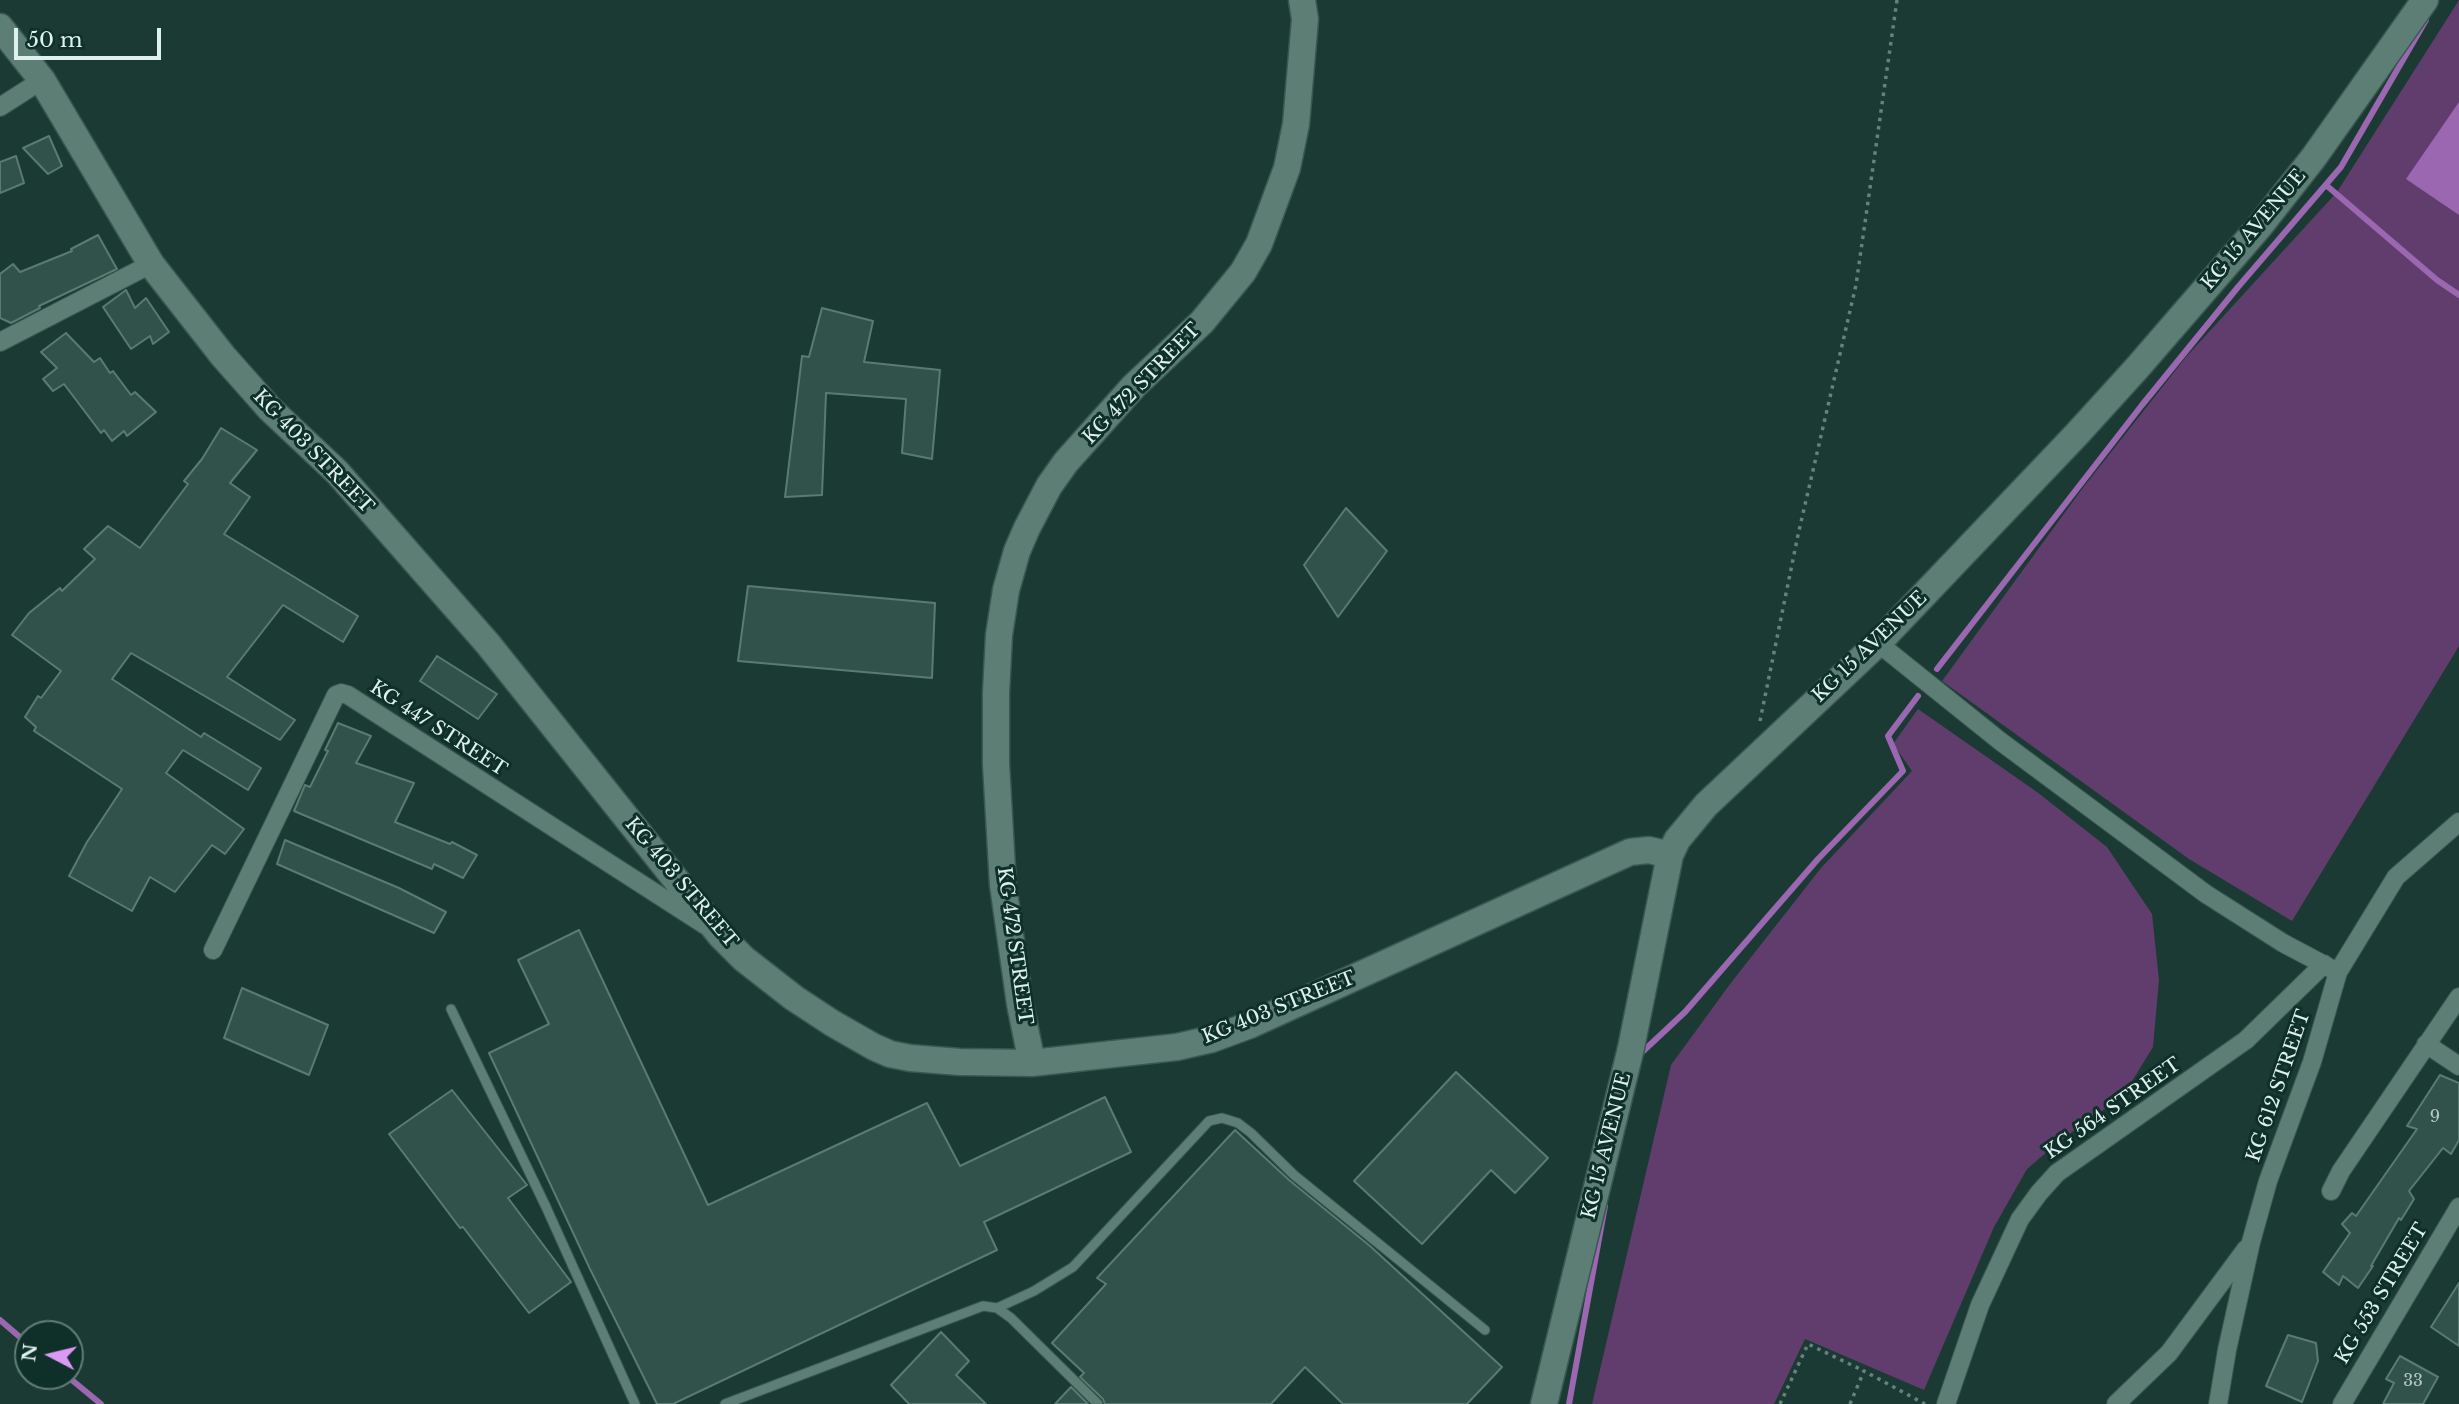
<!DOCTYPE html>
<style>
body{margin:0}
#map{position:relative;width:2459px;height:1404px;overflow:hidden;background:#1a3a33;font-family:"Libre Baskerville",serif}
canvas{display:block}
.north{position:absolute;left:14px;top:1320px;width:70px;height:70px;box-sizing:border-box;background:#0f3029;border:2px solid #627d77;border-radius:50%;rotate:277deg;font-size:19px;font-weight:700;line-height:28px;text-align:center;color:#dff1ec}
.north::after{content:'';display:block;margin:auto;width:24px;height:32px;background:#db99f5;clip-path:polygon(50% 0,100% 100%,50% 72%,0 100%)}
.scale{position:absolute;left:14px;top:28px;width:147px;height:32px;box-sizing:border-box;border:4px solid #dff1ec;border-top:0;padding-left:9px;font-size:21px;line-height:24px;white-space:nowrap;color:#dff1ec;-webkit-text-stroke:5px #0f3029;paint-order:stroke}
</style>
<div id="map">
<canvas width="2459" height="1404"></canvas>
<div class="north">N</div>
<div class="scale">50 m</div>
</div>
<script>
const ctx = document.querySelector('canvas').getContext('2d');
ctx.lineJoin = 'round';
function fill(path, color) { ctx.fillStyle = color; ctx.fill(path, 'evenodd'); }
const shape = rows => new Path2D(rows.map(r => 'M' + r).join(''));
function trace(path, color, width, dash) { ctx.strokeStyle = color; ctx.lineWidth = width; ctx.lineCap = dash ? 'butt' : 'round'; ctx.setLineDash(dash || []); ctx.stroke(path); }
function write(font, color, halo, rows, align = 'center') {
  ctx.font = font + ' "Libre Baskerville",serif'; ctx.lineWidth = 6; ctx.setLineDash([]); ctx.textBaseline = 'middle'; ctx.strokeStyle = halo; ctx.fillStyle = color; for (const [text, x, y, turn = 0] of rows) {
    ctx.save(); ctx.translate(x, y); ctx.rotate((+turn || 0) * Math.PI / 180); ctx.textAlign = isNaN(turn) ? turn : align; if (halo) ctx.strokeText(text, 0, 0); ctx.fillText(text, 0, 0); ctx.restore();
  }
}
fill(shape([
 [2459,0,2459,646,2292,921,2189,859,1942,681,2082,489,2186,357,2337,192],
 [1918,709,2037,792,2107,847,2152,914,2159,980,2153,1047,2123,1096,2062,1139,2027,1169,1994,1227,1924,1390,1805,1339,1774,1404,1592,1404,1671,1065,1730,984,1821,868,1912,771,1893,744]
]), '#603d6d');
fill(shape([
 [2459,102,2459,215,2406,179]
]), '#9c67b1');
trace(shape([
 [2326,185,2437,280,2459,295],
 [1937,669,2142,405,2238,287,2341,167,2426,20],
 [1638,1056,1685,1012,1818,859,1903,771,1888,736,1918,696],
 [0,1320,28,1344],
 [67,1376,101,1404],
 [1569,1404,1605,1206]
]), '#9c67b1', 6);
const building = shape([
 [49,136,62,166,48,174,23,148,49,136],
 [16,156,24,183,0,193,0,162,16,156],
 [98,235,117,269,39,306,40,308,11,323,0,318,0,274,13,264,20,272,72,251,71,249,98,235],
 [126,290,135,308,146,298,169,332,153,344,150,336,131,349,103,307,126,290],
 [822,308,873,321,864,362,940,370,932,459,902,453,906,399,826,393,822,495,785,497,802,356,809,357,822,308],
 [66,333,94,362,100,358,110,373,113,371,131,395,135,392,156,412,127,436,124,431,112,441,104,430,101,433,64,384,53,391,43,379,57,368,41,352,66,333],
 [221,428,257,450,230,483,250,497,224,534,358,616,343,642,283,605,227,677,295,720,280,740,131,653,112,679,201,737,204,733,261,768,248,790,183,750,166,773,244,829,225,854,212,845,175,892,150,877,132,911,69,876,87,842,122,789,34,731,36,727,25,717,38,696,41,698,61,671,12,635,29,613,60,588,62,591,95,559,84,549,108,526,140,548,188,484,184,481,202,459,221,428],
 [1346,508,1387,551,1338,617,1304,565,1346,508],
 [748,586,935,603,932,678,738,661,748,586],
 [437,656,497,694,478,719,420,681,437,656],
 [338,723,371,736,356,763,414,783,395,822,450,844,452,842,477,855,463,878,434,864,432,869,294,811,305,785,310,787,328,751,325,750,338,723],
 [285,840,399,888,446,912,434,933,277,864,285,840],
 [579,930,708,1205,927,1103,960,1166,1105,1097,1131,1152,984,1222,997,1250,673,1404,657,1404,590,1269,489,1053,549,1024,518,960,579,930],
 [242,988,328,1025,309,1075,224,1038,242,988],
 [1456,1072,1548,1158,1515,1193,1491,1170,1422,1244,1354,1181,1456,1072],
 [2440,1075,2459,1083,2459,1140,2451,1154,2443,1148,2409,1191,2414,1199,2401,1220,2399,1218,2371,1266,2373,1266,2358,1288,2343,1276,2339,1285,2323,1272,2350,1233,2342,1224,2352,1213,2356,1216,2417,1129,2407,1126,2440,1075],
 [452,1090,527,1185,508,1198,571,1282,529,1313,463,1227,460,1228,389,1134,452,1090],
 [1235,1130,1289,1180,1370,1246,1502,1367,1467,1404,1343,1404,1305,1367,1271,1404,1105,1404,1103,1399,1080,1377,1084,1373,1052,1343,1106,1284,1097,1278,1235,1130],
 [2459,1283,2459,1346,2431,1327,2459,1283],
 [941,1332,969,1361,956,1375,986,1404,909,1404,891,1385,941,1332],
 [2288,1335,2316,1343,2318,1361,2302,1402,2266,1386,2288,1335],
 [2400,1356,2438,1377,2423,1404,2383,1404,2394,1383,2386,1379,2400,1356],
 [1071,1387,1088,1404,1055,1404,1071,1387]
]);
fill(building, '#31524a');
trace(building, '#597b72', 2);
const lane = shape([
 [451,1009,546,1207,635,1404],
 [997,1308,1034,1291,1073,1267,1209,1121,1222,1118,1238,1123,1251,1133,1294,1175,1485,1330],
 [725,1404,983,1306,997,1308,1011,1318,1098,1404]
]);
const street = shape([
 [0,107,42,80],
 [0,342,151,264],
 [1878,643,2000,741,2206,894,2283,943,2332,969],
 [213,950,336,695,341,693,348,695,705,925],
 [2426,1044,2459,1066],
 [2331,1191,2341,1171,2459,997],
 [1946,1404,1980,1305,2020,1219,2039,1193,2057,1173,2246,1040,2324,964],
 [2116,1404,2169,1353,2246,1249],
 [2218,1404,2227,1350,2251,1242,2268,1181,2312,1062,2338,972,2396,877,2459,822],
 [2342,1404,2459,1207]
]);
const secondary = shape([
 [0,27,42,80,151,264,223,356,270,409,337,472,488,644,720,935,744,959,794,998,832,1023,874,1047,890,1054,910,1058,960,1062,1032,1063,1177,1047,1212,1039,1250,1025,1630,852,1649,850,1670,855],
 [1032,1063,1020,1004,1003,885,996,764,996,693,999,635,1006,590,1017,551,1027,528,1049,486,1066,462,1134,386,1202,322,1243,272,1259,244,1287,168,1296,124,1305,19,1302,0],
 [1544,1404,1631,1048,1670,855,1677,840,1706,805,1878,643,2077,434,2137,368,2259,227,2314,157,2425,0]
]);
trace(lane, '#3a5751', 11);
trace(street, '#3a5751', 20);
trace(secondary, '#3a5751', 29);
trace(shape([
 [1760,721,1798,535,1856,285,1897,0],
 [1780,1404,1808,1344,1864,1371],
 [1850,1404,1864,1371,1925,1404]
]), '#67817b', 3.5, [3.5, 5]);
trace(lane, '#5c7e75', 9);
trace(street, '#5c7e75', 18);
trace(secondary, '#5c7e75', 26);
write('16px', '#b4c9c4', null, [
 ["9",2435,1117],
 ["33",2413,1381]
]);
write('19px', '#dff1ec', '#0f3029', [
 ["KG 15 AVENUE",2254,230,-50],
 ["KG 472 STREET",1142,384,-46],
 ["KG 403 STREET",313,452,46],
 ["KG 15 AVENUE",1870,647,-44],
 ["KG 447 STREET",438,729,33],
 ["KG 403 STREET",681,883,50],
 ["KG 472 STREET",1014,946,82],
 ["KG 403 STREET",1279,1008,-22],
 ["KG 612 STREET",2279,1086,-71],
 ["KG 564 STREET",2113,1109,-35],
 ["KG 15 AVENUE",1607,1146,-76],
 ["KG 553 STREET",2382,1294,-59]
]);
</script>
